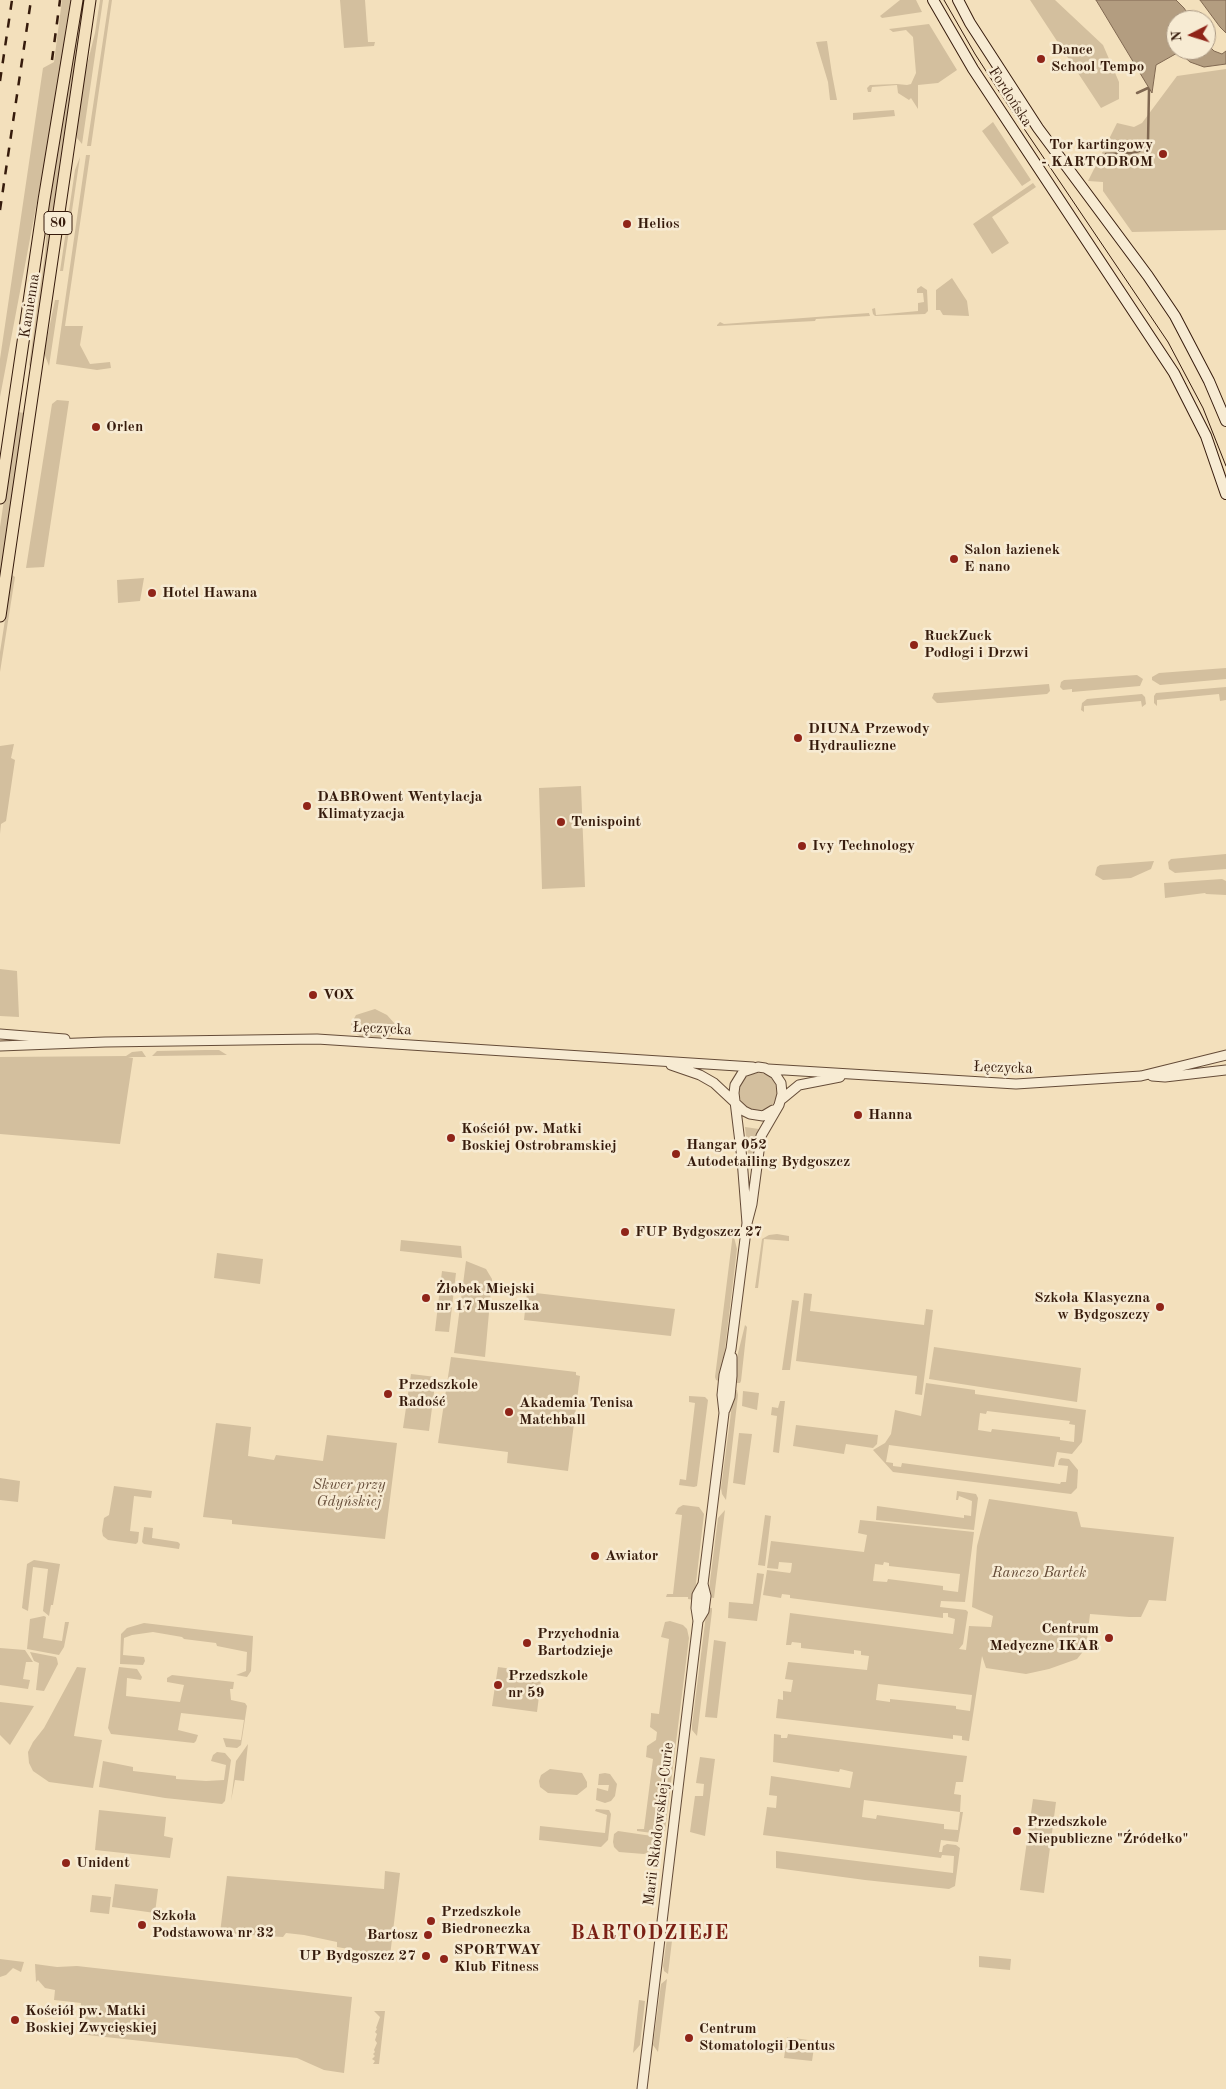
<!DOCTYPE html>
<meta charset="utf-8">
<style>
body{margin:0}
#map{position:relative;width:1226px;height:2089px;overflow:hidden;background:#f3e0bc;font-family:"Old Standard TT",serif}
canvas{display:block}
.north{position:absolute;left:1166px;top:10px;width:50px;height:50px;box-sizing:border-box;background:#f7ebd3;border:1px solid #aa9883;border-radius:50%;rotate:265deg;font-size:14px;font-weight:700;line-height:20px;text-align:center;color:#361b0c}
.north::after{content:'';display:block;margin:auto;width:18px;height:22px;background:#8f2418;clip-path:polygon(50% 0,100% 100%,50% 72%,0 100%)}
</style>
<div id="map">
<canvas width="1226" height="2089"></canvas>
<div class="north">N</div>
</div>
<script>
const ctx = document.querySelector('canvas').getContext('2d');
ctx.lineJoin = 'round';
function fill(path, color) { ctx.fillStyle = color; ctx.fill(path, 'evenodd'); }
const shape = rows => new Path2D(rows.map(r => 'M' + r).join(''));
function trace(path, color, width, dash) { ctx.strokeStyle = color; ctx.lineWidth = width; ctx.lineCap = dash ? 'butt' : 'round'; ctx.setLineDash(dash || []); ctx.stroke(path); }
function write(font, color, halo, rows, align = 'center') {
  ctx.font = font + ' "Old Standard TT",serif'; ctx.lineWidth = 5; ctx.setLineDash([]); ctx.textBaseline = 'middle'; ctx.strokeStyle = halo; ctx.fillStyle = color; for (const [text, x, y, turn = 0] of rows) {
    ctx.save(); ctx.translate(x, y); ctx.rotate((+turn || 0) * Math.PI / 180); ctx.textAlign = isNaN(turn) ? turn : align; if (halo) ctx.strokeText(text, 0, 0); ctx.fillText(text, 0, 0); ctx.restore();
  }
}
fill(shape([
 [62,0,71,0,55,107,0,397,0,359,43,68,54,62],
 [82,0,85,0,32,370,29,365,45,253,49,203],
 [100,0,103,0,82,144,77,138,76,132,85,73,95,33],
 [109,0,112,0,91,146,87,146],
 [340,0,365,0,368,42,375,42,374,46,344,48],
 [900,0,916,0,922,12,882,18,880,16],
 [1030,0,1055,0,1103,45,1119,82,1119,99,1101,108],
 [929,24,957,70,938,83,918,85,918,109,911,98,909,100,898,93,897,85,872,87,871,92,868,92,867,88,870,85,897,84,907,85,911,84,916,73,913,37,906,30,893,32,889,29],
 [827,41,832,74,837,100,830,100,828,82,816,42],
 [1226,69,1226,230,1132,232,1103,191,1103,182,1088,181,1117,123,1134,127,1142,123,1177,76],
 [894,110,895,116,853,120,853,113],
 [993,122,1031,180,1022,186,982,131],
 [86,155,90,155,65,326,83,326,80,345,90,364,110,362,111,368,97,370,56,364],
 [80,157,63,271,60,271,75,170],
 [1033,183,1036,187,992,217,1009,243,992,254,973,224],
 [952,278,967,301,969,316,943,315,940,310,936,310,936,290],
 [921,286,927,290,928,311,925,314,875,316,873,314,872,309,875,308,876,315,918,311,918,303,924,302,923,293,917,293,917,289],
 [55,300,59,300,49,366,44,353],
 [869,313,870,316,816,319,815,321,717,326,717,325,720,322,724,324],
 [57,400,69,401,44,567,26,568,52,404],
 [17,412,25,413,0,582,0,527],
 [12,575,15,577,0,672,0,652],
 [144,578,140,601,118,603,117,580],
 [1226,668,1226,679,1160,685,1152,680,1152,677,1159,673],
 [1137,675,1143,679,1140,686,1072,692,1072,689,1063,690,1060,687,1061,682,1064,680],
 [1049,684,1050,691,1047,694,941,703,937,703,932,698,934,693],
 [1226,687,1226,700,1220,701,1219,694,1157,700,1157,706,1154,703,1154,696,1156,693],
 [1142,694,1145,697,1146,704,1142,707,1141,701,1084,706,1084,712,1081,710,1082,703,1087,699],
 [14,744,11,758,15,760,6,821,1,824,0,834,0,746],
 [581,786,585,887,542,889,539,788],
 [1226,854,1226,869,1175,873,1169,869,1168,862,1171,859],
 [1154,861,1151,869,1131,878,1103,880,1095,875,1097,867,1100,865],
 [1222,879,1226,881,1226,895,1206,894,1205,893,1165,898,1164,883],
 [0,969,17,971,19,1017,0,1016],
 [375,1009,387,1015,395,1024,394,1033,388,1038,361,1037,352,1031,351,1024,356,1015],
 [205,1050,219,1050,227,1055,152,1056,157,1051],
 [142,1051,146,1057,128,1057,133,1058,120,1144,0,1134,0,1057,126,1056,132,1052],
 '739 1092a19 19 0 1 1 38 0a19 19 0 1 1-38 0Z',
 [745,1127,759,1129,755,1142,750,1171],
 [733,1233,737,1249,721,1382,716,1380,715,1377],
 [777,1234,789,1236,789,1241,764,1239,758,1288,755,1288,762,1239,769,1235],
 [401,1240,461,1246,462,1258,400,1251],
 [217,1253,263,1259,260,1284,214,1278],
 [466,1261,486,1269,492,1279,485,1357,454,1353],
 [442,1271,456,1273,449,1332,435,1331],
 [527,1292,675,1309,671,1336,524,1320],
 [804,1293,812,1294,810,1311,924,1325,926,1309,933,1310,922,1395,915,1394,917,1376,796,1361],
 [792,1300,799,1301,790,1370,782,1370],
 [745,1325,747,1327,741,1381,740,1383,734,1383,738,1353],
 [934,1347,1081,1368,1077,1402,929,1379],
 [451,1357,576,1372,576,1375,580,1376,568,1471,507,1463,508,1452,438,1443],
 [411,1374,436,1377,429,1431,403,1428],
 [926,1383,975,1390,975,1394,1086,1410,1082,1442,1072,1454,1057,1452,1054,1467,889,1445,886,1462,893,1463,893,1466,901,1467,902,1463,1060,1484,1061,1482,1066,1482,1068,1466,1058,1465,1059,1460,1061,1458,1069,1459,1078,1470,1077,1488,1071,1494,893,1472,873,1450,885,1443,891,1434,895,1410,921,1416],
 [987,1411,1070,1421,1069,1424,1075,1425,1074,1442,1060,1440,1060,1437,992,1429,991,1432,978,1430,980,1413,986,1414],
 [734,1390,737,1390,738,1395,726,1500,722,1494,721,1488],
 [743,1391,759,1393,757,1410,742,1406],
 [689,1396,705,1397,708,1400,697,1486,694,1487,679,1485,680,1479,686,1480,695,1403,689,1402],
 [780,1401,785,1401,779,1453,773,1452,777,1416,771,1415,772,1407,778,1408],
 [216,1423,251,1427,248,1456,274,1460,276,1455,323,1461,327,1435,397,1443,385,1539,232,1524,232,1520,203,1517],
 [796,1425,878,1435,877,1444,873,1448,846,1444,844,1454,793,1446],
 [739,1433,752,1434,745,1485,733,1483],
 [0,1478,20,1481,18,1502,0,1500],
 [114,1486,152,1491,151,1498,134,1496,130,1531,139,1532,138,1542,136,1544,108,1540,103,1536,102,1531,104,1518,109,1515],
 [957,1491,976,1494,978,1498,974,1530,876,1520,877,1506,964,1518,964,1515,971,1516,972,1501,959,1496,958,1500,956,1500],
 [989,1499,1077,1512,1081,1527,1174,1537,1166,1601,1149,1600,1141,1617,1129,1617,1090,1614,1086,1648,1077,1659,1049,1669,1026,1674,986,1668,982,1656,969,1741,962,1740,962,1736,953,1735,953,1739,776,1718,778,1699,783,1700,783,1691,791,1692,793,1680,785,1679,788,1662,867,1670,869,1656,861,1655,861,1651,854,1650,854,1654,801,1648,801,1643,792,1642,791,1645,786,1645,790,1613,953,1634,955,1619,948,1617,948,1613,943,1613,943,1618,790,1598,790,1595,782,1594,781,1598,763,1595,767,1570,790,1573,791,1571,792,1563,779,1562,778,1569,767,1568,771,1541,864,1552,867,1535,858,1533,860,1520,974,1532,965,1602,941,1601,940,1607,966,1610,968,1612,963,1644,959,1649,966,1650,969,1626,991,1627,993,1616,972,1607,977,1546],
 [884,1562,889,1563,889,1566,960,1574,958,1592,943,1590,943,1586,888,1579,887,1582,873,1581,875,1564,883,1565],
 [878,1684,972,1695,970,1711,956,1709,956,1706,890,1699,890,1702,876,1700],
 [683,1505,699,1507,704,1514,694,1600,688,1599,688,1597,666,1597,667,1594,673,1594,682,1515,675,1514,678,1508],
 [725,1510,714,1598,708,1597,718,1518],
 [765,1515,771,1516,765,1566,758,1565],
 [144,1527,153,1528,152,1538,178,1542,180,1544,179,1549,144,1544,142,1542],
 [34,1560,60,1564,53,1605,51,1605,49,1616,43,1611,48,1569,33,1567,28,1611,22,1608,27,1564],
 [757,1573,764,1574,757,1621,728,1618,729,1602,753,1604],
 [707,1607,712,1608,712,1611,697,1736,692,1730,692,1725],
 [44,1616,46,1617,43,1638,62,1641,65,1622,69,1622,64,1647,59,1655,27,1649,30,1619],
 [665,1622,670,1621,683,1625,687,1629,689,1638,665,1831,652,1833,637,1831,637,1829,644,1829,653,1759,646,1757,647,1746,656,1740,657,1732,650,1727,651,1716,651,1713,659,1714,669,1639,661,1637],
 [144,1623,253,1636,251,1671,247,1677,236,1675,246,1671,247,1652,217,1646,216,1643,184,1639,182,1637,153,1632,132,1635,124,1638,123,1655,144,1657,145,1661,143,1665,120,1664,121,1634,127,1628],
 [714,1640,726,1642,717,1718,705,1717],
 [0,1648,25,1650,33,1662,26,1662,23,1679,30,1680,28,1689,0,1685],
 [30,1652,56,1657,57,1659,58,1664,44,1691,36,1690,39,1663,34,1661],
 [77,1667,86,1668,74,1736,102,1740,93,1788,49,1782,33,1771,29,1763,28,1752,33,1742,44,1728],
 [119,1667,137,1669,142,1677,141,1680,127,1678,126,1696,180,1702,184,1685,167,1682,167,1678,172,1675,234,1682,233,1689,230,1689,231,1700,245,1703,247,1706,241,1745,237,1748,226,1747,223,1738,241,1740,244,1720,181,1713,178,1730,198,1735,196,1741,194,1743,111,1734,108,1728],
 [498,1667,542,1673,537,1712,492,1706],
 [0,1702,34,1706,10,1745,0,1735],
 [774,1734,781,1735,781,1738,787,1738,788,1734,967,1756,963,1782,956,1782,954,1794,961,1795,960,1812,963,1812,958,1842,941,1840,939,1852,942,1852,943,1846,947,1844,956,1845,960,1848,955,1886,949,1889,865,1880,776,1868,776,1851,953,1873,954,1856,942,1855,941,1858,763,1835,767,1807,776,1808,777,1796,769,1795,771,1776,850,1788,853,1772,840,1769,839,1772,773,1762],
 [864,1800,960,1812,958,1830,944,1829,944,1824,942,1824,877,1815,876,1819,862,1817],
 [248,1744,244,1781,235,1780,231,1801,236,1761],
 [217,1752,225,1753,231,1760,225,1801,222,1804,165,1798,99,1787,103,1761,133,1767,133,1771,176,1776,176,1779,206,1781,224,1780,226,1765,211,1761,213,1755],
 [700,1757,715,1759,705,1836,690,1832,695,1796,703,1796,704,1784,696,1783],
 [550,1769,582,1773,587,1782,587,1787,577,1795,548,1793,540,1787,539,1781,541,1775],
 [605,1773,610,1774,617,1784,615,1796,611,1801,605,1803,596,1800,597,1788,608,1791,609,1785,598,1785,599,1774],
 [1033,1799,1056,1802,1044,1893,1020,1890],
 [596,1809,609,1810,611,1814,608,1840,601,1847,539,1840,540,1826,605,1833,607,1815,595,1811],
 [99,1810,166,1817,164,1836,173,1838,170,1858,95,1850],
 [618,1831,652,1836,654,1839,653,1847,649,1852,644,1854,619,1852,614,1847,613,1842,614,1834],
 [385,1871,400,1873,390,1956,337,1947,337,1942,304,1935,286,1933,283,1937,220,1933,227,1876,384,1889],
 [115,1884,158,1889,155,1913,112,1907],
 [92,1895,111,1897,109,1914,90,1912],
 [669,1924,674,1924,668,1974,664,1971,663,1966],
 [979,1956,1011,1959,1010,1970,979,1967],
 [0,1959,24,1962,21,1972,13,1968,6,1975,0,1977],
 [35,1964,57,1967,77,1966,352,1997,344,2073,324,2070,297,2058,78,2034,81,2003,54,2000,55,1990,45,1988,38,1980,36,1982],
 [667,1979,658,2052,653,2045,661,1984],
 [639,2000,645,2001,640,2045,633,2053],
 [374,2011,385,2011,379,2064,373,2064,375,2061,372,2059,375,2056,373,2054,375,2052,374,2050,377,2043,375,2040,377,2034,375,2032,377,2029,376,2028,380,2017],
 [787,2037,815,2041,812,2061,784,2058]
]), '#d3bf9e');
const water = shape([
 [1096,0,1176,0,1184,8,1192,20,1176,20,1176,50,1206,50,1206,43,1214,51,1222,54,1226,51,1226,64,1204,67,1190,62,1179,52,1156,65,1152,93,1096,0],
 [1200,0,1226,0,1226,33,1220,27,1200,0]
]);
fill(water, '#b39d80');
trace(water, '#816952', 1);
trace(shape([
 [1137,93,1148,88],
 [1106,154,1133,153,1142,150,1148,142,1149,90]
]), '#816952', 2.5);
const tertiary = shape([
 [0,1034,65,1039],
 [0,1046,105,1042,317,1039,753,1067],
 [671,1065,700,1075,714,1083,744,1111,750,1114,763,1116,773,1110],
 [768,1069,1016,1084,1141,1076,1226,1055],
 [1152,1076,1165,1077,1226,1070],
 [782,1099,799,1085,840,1077],
 [725,1410,730,1397,732,1376,732,1357],
 [698,1621,704,1611,706,1596,703,1584],
 [642,2089,698,1621,696,1608,697,1595,703,1584,724,1413,722,1395,724,1375,731,1349,747,1223,752,1204,761,1136,779,1105,782,1094,781,1083,775,1074,765,1068,758,1067,743,1072,735,1085,734,1093,742,1159,747,1223]
]);
const secondary = shape([
 [933,0,973,69,1174,373,1206,436,1226,494],
 [958,0,970,23,1038,128,1148,276,1175,316,1209,381,1226,421]
]);
const primary = shape([
 [0,498,44,200,77,0],
 [0,616,90,0]
]);
trace(tertiary, '#654c38', 11);
trace(secondary, '#361b0c', 12);
trace(primary, '#361b0c', 13);
trace(tertiary, '#f7ebd3', 9);
trace(secondary, '#f7ebd3', 10);
trace(primary, '#f3e0bc', 11);
trace(shape([
 [944,0,975,54,1006,102,1168,342,1203,408,1226,466]
]), '#361b0c', 1);
trace(shape([
 [52,60,60,0],
 [0,81,12,0],
 [0,210,31,0]
]), '#361b0c', 2.5, [9, 9]);
for (const [x, y, r, color] of [
 [1041,59,5,"#8f2418"],
 [1163,154,5,"#8f2418"],
 [627,224,5,"#8f2418"],
 [96,427,5,"#8f2418"],
 [954,559,5,"#8f2418"],
 [152,593,5,"#8f2418"],
 [914,645,5,"#8f2418"],
 [798,738,5,"#8f2418"],
 [307,806,5,"#8f2418"],
 [561,822,5,"#8f2418"],
 [802,846,5,"#8f2418"],
 [313,995,5,"#8f2418"],
 [858,1115,5,"#8f2418"],
 [451,1138,5,"#8f2418"],
 [676,1154,5,"#8f2418"],
 [625,1232,5,"#8f2418"],
 [426,1298,5,"#8f2418"],
 [1160,1307,5,"#8f2418"],
 [388,1394,5,"#8f2418"],
 [509,1412,5,"#8f2418"],
 [595,1556,5,"#8f2418"],
 [1109,1638,5,"#8f2418"],
 [527,1643,5,"#8f2418"],
 [498,1685,5,"#8f2418"],
 [1017,1831,5,"#8f2418"],
 [66,1863,5,"#8f2418"],
 [431,1921,5,"#8f2418"],
 [142,1925,5,"#8f2418"],
 [428,1935,5,"#8f2418"],
 [426,1956,5,"#8f2418"],
 [444,1959,5,"#8f2418"],
 [15,2020,5,"#8f2418"],
 [689,2038,5,"#8f2418"]
]) { const dot = new Path2D(); dot.arc(x, y, r, 0, 2 * Math.PI); ctx.fillStyle = color; ctx.fill(dot); trace(dot, '#f7ebd3', 2); }
for (const [x, y, w] of [
 [58,223,28]
]) { const box = new Path2D(); box.roundRect(x - w / 2, y - 11.5, w, 23, 4); ctx.fillStyle = '#f7ebd3'; ctx.fill(box); trace(box, '#361b0c', 1); }
write('bold 14px', '#361b0c', null, [
 ["80",58,223]
]);
write('bold 15px', '#361b0c', '#f7ebd3', [
 ["Dance",1051,50],
 ["School Tempo",1051,67],
 ["Tor kartingowy",1153,145,"right"],
 ["- KARTODROM",1153,162,"right"],
 ["Helios",637,224],
 ["Orlen",106,427],
 ["Salon łazienek",964,550],
 ["E nano",964,567],
 ["Hotel Hawana",162,593],
 ["RuckZuck",924,636],
 ["Podłogi i Drzwi",924,653],
 ["DIUNA Przewody",808,729],
 ["Hydrauliczne",808,746],
 ["DABROwent Wentylacja",317,797],
 ["Klimatyzacja",317,814],
 ["Tenispoint",571,822],
 ["Ivy Technology",812,846],
 ["VOX",323,995],
 ["Hanna",868,1115],
 ["Kościół pw. Matki",461,1129],
 ["Boskiej Ostrobramskiej",461,1146],
 ["Hangar 052",686,1145],
 ["Autodetailing Bydgoszcz",686,1162],
 ["FUP Bydgoszcz 27",635,1232],
 ["Żłobek Miejski",436,1289],
 ["nr 17 Muszelka",436,1306],
 ["Szkoła Klasyczna",1150,1298,"right"],
 ["w Bydgoszczy",1150,1315,"right"],
 ["Przedszkole",398,1385],
 ["Radość",398,1402],
 ["Akademia Tenisa",519,1403],
 ["Matchball",519,1420],
 ["Awiator",605,1556],
 ["Centrum",1099,1629,"right"],
 ["Medyczne IKAR",1099,1646,"right"],
 ["Przychodnia",537,1634],
 ["Bartodzieje",537,1651],
 ["Przedszkole",508,1676],
 ["nr 59",508,1693],
 ["Przedszkole",1027,1822],
 ["Niepubliczne \"Źródełko\"",1027,1839],
 ["Unident",76,1863],
 ["Przedszkole",441,1912],
 ["Biedroneczka",441,1929],
 ["Szkoła",152,1916],
 ["Podstawowa nr 32",152,1933],
 ["Bartosz",418,1935,"right"],
 ["SPORTWAY",454,1950],
 ["Klub Fitness",454,1967],
 ["UP Bydgoszcz 27",416,1956,"right"],
 ["Kościół pw. Matki",25,2011],
 ["Boskiej Zwycięskiej",25,2028],
 ["Centrum",699,2029],
 ["Stomatologii Dentus",699,2046]
], 'left');
write('15px', '#361b0c', '#f7ebd3', [
 ["Fordońska",1010,97,57],
 ["Kamienna",30,306,-81],
 ["Łęczycka",382,1029,3],
 ["Łęczycka",1003,1068,2],
 ["Marii Skłodowskiej-Curie",659,1824,-83]
]);
write('italic 15px', '#654c38', '#f7ebd3', [
 ["Skwer przy",349,1485],
 ["Gdyńskiej",349,1502],
 ["Ranczo Bartek",1039,1573]
]);
ctx.letterSpacing = '1px';
write('bold 20px', '#7a1f14', '#f7ebd3', [
 ["BARTODZIEJE",650,1934]
]);
ctx.letterSpacing = '0px';
</script>
